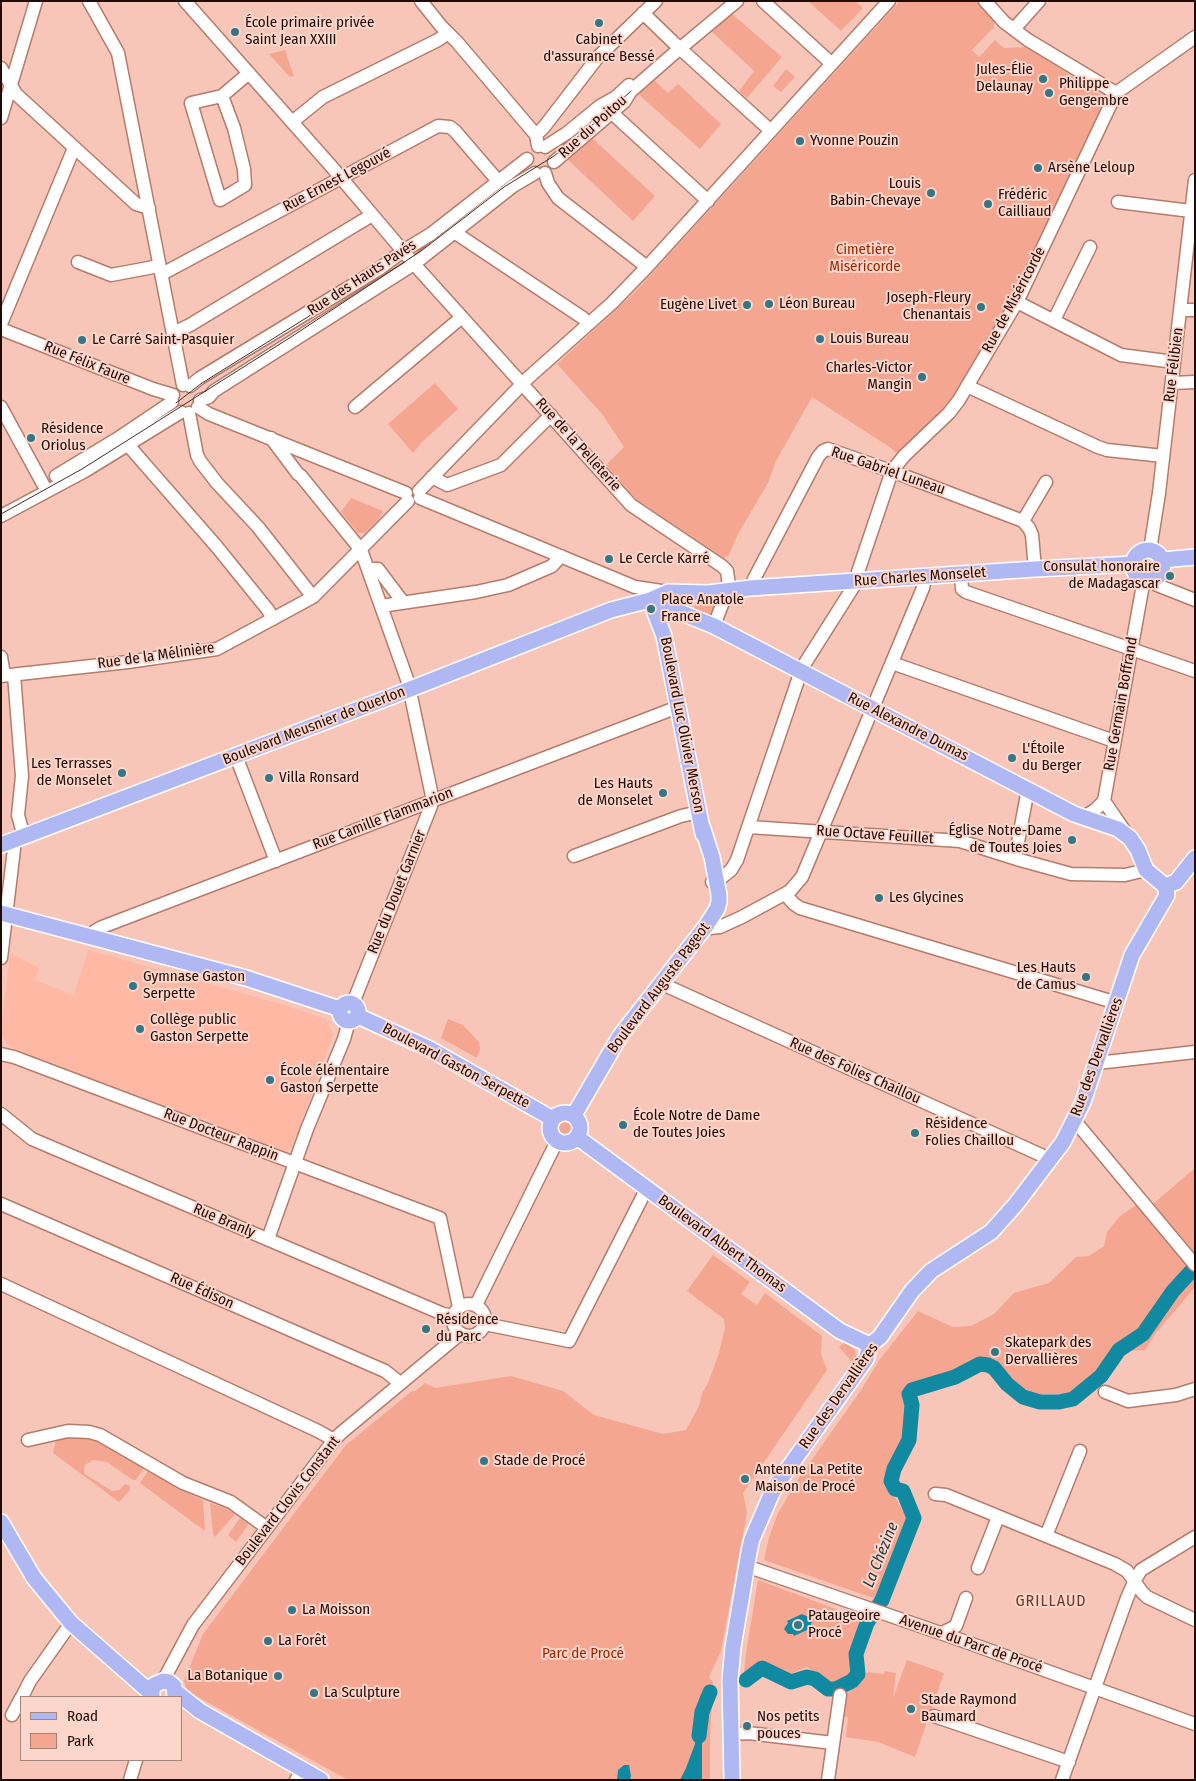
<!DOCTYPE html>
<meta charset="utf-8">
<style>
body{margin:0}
#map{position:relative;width:1196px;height:1781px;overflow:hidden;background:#f8c6b8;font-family:"Fira Sans Condensed",sans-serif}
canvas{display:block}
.frame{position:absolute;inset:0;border:2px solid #200b06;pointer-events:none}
.legend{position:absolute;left:20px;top:1696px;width:162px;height:65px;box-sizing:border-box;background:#fdd6cb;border:1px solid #a5857c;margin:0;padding:6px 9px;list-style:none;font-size:15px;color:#200b06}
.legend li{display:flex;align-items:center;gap:10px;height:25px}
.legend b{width:25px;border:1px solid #a5857c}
</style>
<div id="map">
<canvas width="1196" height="1781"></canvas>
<div class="frame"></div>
<ul class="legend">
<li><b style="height:6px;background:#b0b8f4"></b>Road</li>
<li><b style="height:14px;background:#f5a690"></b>Park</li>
</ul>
</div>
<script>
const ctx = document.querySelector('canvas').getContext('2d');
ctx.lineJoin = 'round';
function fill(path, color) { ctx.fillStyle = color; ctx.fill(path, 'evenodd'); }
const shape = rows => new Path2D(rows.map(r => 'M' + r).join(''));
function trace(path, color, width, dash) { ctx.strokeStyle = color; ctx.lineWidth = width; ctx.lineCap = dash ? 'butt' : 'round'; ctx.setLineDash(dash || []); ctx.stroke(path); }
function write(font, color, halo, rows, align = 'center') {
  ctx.font = font + ' "Fira Sans Condensed",sans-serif'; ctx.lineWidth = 4; ctx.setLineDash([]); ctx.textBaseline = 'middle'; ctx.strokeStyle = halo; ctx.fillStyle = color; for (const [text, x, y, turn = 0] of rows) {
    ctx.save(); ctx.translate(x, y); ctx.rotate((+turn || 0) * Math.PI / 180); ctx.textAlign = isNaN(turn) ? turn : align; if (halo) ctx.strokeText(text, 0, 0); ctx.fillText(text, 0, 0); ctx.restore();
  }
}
fill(shape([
 [88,950,278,1003,326,1019,333,1034,292,1148,285,1151,209,1123,210,1120,202,1117,201,1120,9,1047,1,1035,1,1027,10,953,39,968,35,980,74,995]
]), '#feb8a4');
fill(shape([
 [808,1,855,1,863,8,841,31],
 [900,1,977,1,994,19,994,29,992,29,972,50,979,57,995,40,1004,48,1024,47,1040,55,1102,96,1105,103,1014,294,948,407,898,455,891,448,812,397,776,461,768,483,738,534,728,557,726,556,724,558,636,499,606,465,624,447,602,414,557,364,635,292],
 [732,14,782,57,747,98,739,91,754,71,711,31],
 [285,50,294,77,289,76,269,54],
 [786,69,795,77,781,92,773,86],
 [653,79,668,93,678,84,721,124,700,149,638,94],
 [590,136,655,196,633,221,567,159],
 [435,383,458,409,421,443,413,453,388,424],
 [351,498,383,511,379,519,365,533,358,533,341,512],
 [719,602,712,615,708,615,693,610,695,605],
 [448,1019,463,1025,479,1042,480,1049,477,1058,441,1038],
 '556 1128a9 9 0 1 1 18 0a9 9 0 1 1-18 0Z',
 [1195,1168,1195,1254,1153,1204],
 [1136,1205,1195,1275,1195,1287,1156,1333,1145,1350,1122,1351,1110,1358,1099,1372,1076,1394,1027,1394,1000,1370,988,1361,976,1363,954,1375,913,1385,905,1390,909,1405,906,1437,887,1476,890,1489,908,1519,876,1599,764,1560,769,1537,778,1513,799,1478,861,1390,880,1359,918,1311,953,1327,971,1326,994,1314,1014,1293,1049,1283,1076,1257,1089,1256,1104,1246,1107,1232,1120,1216],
 [713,1255,750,1282,741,1294,757,1305,765,1293,822,1336,821,1354,827,1370,743,1493,747,1513,721,1651,709,1677,713,1682,710,1738,710,1780,348,1780,187,1691,184,1681,203,1634,346,1445,412,1391,415,1391,425,1383,435,1388,511,1376,563,1391,594,1415,663,1434,686,1430,699,1406,702,1393,708,1383,719,1353,725,1327,724,1319,687,1291],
 [845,1342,855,1350,856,1357,853,1363,839,1347],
 [73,1437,96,1441,144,1468,136,1480,133,1480,107,1462,93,1460,85,1465,84,1471,85,1474,112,1491,119,1490,125,1484,130,1486,130,1490,119,1502,53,1453,56,1440],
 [148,1471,185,1492,203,1500,205,1531,140,1483],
 [210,1503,225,1508,235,1514,215,1537,213,1534],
 [240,1518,247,1523,248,1525,236,1542,228,1535],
 [758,1580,860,1618,852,1650,853,1673,832,1684,807,1667,790,1674,761,1660,744,1673,746,1653],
 [907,1660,944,1673,915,1757,878,1742,846,1737,848,1717,841,1716,843,1698,868,1672,884,1674,885,1671,896,1673,893,1698]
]), '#f5a690');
fill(shape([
 [802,1614,811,1618,812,1622,809,1629,794,1636,793,1634,788,1634,784,1629,788,1623,787,1621],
 [696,1716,702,1717,702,1780,680,1780,686,1768,695,1744],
 [624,1765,629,1765,631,1776,630,1780,617,1780,618,1770]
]), '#1089a1');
trace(shape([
 [746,1680,762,1668,791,1682,807,1677,815,1679,828,1689,836,1689,852,1681,858,1674,856,1654,862,1637,867,1623,882,1600,914,1518,903,1491,895,1489,891,1481,894,1469,909,1440,912,1405,909,1394,912,1390,955,1377,980,1364,988,1365,994,1368,1007,1384,1023,1397,1040,1402,1059,1402,1073,1399,1101,1376,1119,1350,1143,1334,1173,1291,1195,1267],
 [699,1736,702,1712,710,1692]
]), '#1089a1', 15);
const minor = shape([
 [89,1,118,53,183,385],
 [185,1,331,166,414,264,631,505,722,566,727,571,729,586,714,626],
 [421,1,441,26,457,42,536,135,538,146],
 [763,1,832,64],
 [985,1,1004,22,1028,40,1116,93],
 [643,13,674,43,771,131],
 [1014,29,1039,1],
 [1,68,16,94,136,204,149,208],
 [222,96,191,103,220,200,245,185,244,169,234,128,222,96,249,73],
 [612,113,708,201],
 [1,118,36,1],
 [292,122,323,97,438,40,448,33],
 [536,135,544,127,598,57,656,1],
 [545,147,567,133,600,106,616,97,629,85],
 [554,162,624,102,631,91,671,56,737,1],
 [545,173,548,183,558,198,647,267],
 [1118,202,1191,211],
 [454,232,583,318,588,324],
 [78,262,111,275,159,266],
 [162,274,438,126,450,127,455,131,498,181],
 [1017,302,1121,355,1174,362],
 [1180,310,1195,310],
 [1054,320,1090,247],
 [1,324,74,148],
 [1,329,153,389,173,395],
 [173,333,190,325,372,215],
 [1172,383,1195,382],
 [190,386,200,378,379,269,403,251,431,234,527,159],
 [967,386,1098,447,1107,450,1163,456],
 [200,400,209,397,214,391,414,264,513,186,535,173],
 [1,407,43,484],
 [198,407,209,414,406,493],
 [355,407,462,317],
 [189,413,197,455,200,461,217,483,258,527,313,597],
 [271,438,298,474,301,476,361,550,408,682,432,796,431,806,353,1003],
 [128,445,217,547,268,610,273,619],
 [56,476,117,439,172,402],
 [432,477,447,485,501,465,551,415],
 [419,491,528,378,612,303,647,267,889,1],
 [420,498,635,587,668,592],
 [1,516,85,471,181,412],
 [1023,521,1046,482],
 [1150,550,1159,493,1195,180],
 [368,569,378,569,403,602],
 [961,575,962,589,966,592,1195,671],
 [1152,579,1157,585,1195,600],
 [751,588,754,579,818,457,823,451,828,449,902,475,1023,521,1029,528,1032,535,1035,569],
 [381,606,476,592,508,585,552,566,561,556],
 [1,657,4,675],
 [892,663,1114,741],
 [14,675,22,776,18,815,24,837],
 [1,676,128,662,217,649,313,597,408,501],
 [236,756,276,861],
 [1104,801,1128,836],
 [1082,818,1095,810,1104,801,1144,579],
 [749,827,960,841,1020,860,1071,874,1125,875,1146,870],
 [574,856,681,816,699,812],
 [1015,858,1028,789],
 [712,882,716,882,731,870,737,860,802,668,857,581,858,572,892,471,904,456,949,413,959,400,1017,302,1116,93,1195,37],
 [785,894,794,904,800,908,1117,1003],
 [706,926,709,928,720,927,742,917,790,891,802,877,923,588,925,577],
 [92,936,95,931,102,927,678,707],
 [1,958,14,849,12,841],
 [660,983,1050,1159],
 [1,1054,14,1057,440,1218,459,1307],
 [1097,1063,1195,1052],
 [1,1114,32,1139,443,1314,453,1316],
 [1075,1121,1195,1265],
 [1,1204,385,1371,400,1383],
 [268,1239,307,1129,344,1039,349,1021],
 [1,1284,318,1431,334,1440],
 '453 1320a16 16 0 1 1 32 0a16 16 0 1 1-32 0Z',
 [476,1305,557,1141],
 [485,1324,569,1341,647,1188],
 [1105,1392,1128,1401,1176,1395,1195,1389],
 [28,1440,68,1431,89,1432,100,1435,183,1483,231,1502,267,1528],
 [935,1494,946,1495,1115,1564,1127,1571,1142,1592,1147,1597,1195,1620],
 [1046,1536,1080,1451],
 [746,1566,955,1638,1195,1724],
 [978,1568,998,1517],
 [942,1633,956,1626,966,1598],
 [163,1681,193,1625,334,1440,341,1433,460,1334],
 [22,1697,30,1681,71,1623],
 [12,1715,21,1698],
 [934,1716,1069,1762],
 [731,1734,748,1733,833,1743],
 [130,1780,136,1760],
 [296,1780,302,1769],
 [828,1780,840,1695],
 [1062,1780,1127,1598,1135,1580,1141,1570,1195,1537]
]);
const major = shape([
 '1133 565a15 15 0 1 1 30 0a15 15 0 1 1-30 0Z',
 [1163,560,1195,557],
 [650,600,714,626,1074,814,1118,829,1130,838,1138,850,1146,870,1165,886],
 [650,600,664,636,703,834],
 [1,845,390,697,611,610,650,600,668,592,708,593,750,588,1035,569,1134,564],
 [1165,886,1176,882,1195,858],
 [1,913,246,978,340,1009],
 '340 1012a9 9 0 1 1 18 0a9 9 0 1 1-18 0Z',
 [358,1016,430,1049,553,1119],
 '550 1128a15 15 0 1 1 30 0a15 15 0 1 1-30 0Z',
 [574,1115,620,1036,706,926,717,909,719,902,719,895,712,857,702,826],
 [577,1137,840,1331,870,1345],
 [1,1522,34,1578,71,1623,152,1694],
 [176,1692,200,1711,321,1780],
 [152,1697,152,1691,154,1685,163,1681,169,1682,174,1686,175,1697],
 [732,1780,730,1680,733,1647,749,1552,752,1539,771,1495,777,1484,866,1359,870,1345,880,1337,912,1291,931,1271,991,1232,1016,1204,1063,1142,1083,1102,1132,955,1167,895,1165,886]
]);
trace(minor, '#b57b6b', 15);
trace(major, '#fff', 18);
trace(minor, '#fff', 12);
trace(major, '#b0b8f4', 15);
trace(shape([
 [176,403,202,383,327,305],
 [1,514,82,469,291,337,421,251,504,187,554,156,607,113,631,91]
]), '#452b25', 1);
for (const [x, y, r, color] of [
 [599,23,5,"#337787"],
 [235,32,5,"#337787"],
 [1043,79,5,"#337787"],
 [1049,93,5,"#337787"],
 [800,141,5,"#337787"],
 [1038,168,5,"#337787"],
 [931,193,5,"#337787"],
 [988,204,5,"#337787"],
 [769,304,5,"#337787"],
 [747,305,5,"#337787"],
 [981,307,5,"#337787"],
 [820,339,5,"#337787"],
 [82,340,5,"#337787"],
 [922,377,5,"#337787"],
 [31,438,5,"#337787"],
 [609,559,5,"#337787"],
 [1170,576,5,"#337787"],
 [651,609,5,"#337787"],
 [1012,758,5,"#337787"],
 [122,773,5,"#337787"],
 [269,778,5,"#337787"],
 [663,793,5,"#337787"],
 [1072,840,5,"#337787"],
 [879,898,5,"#337787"],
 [1086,977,5,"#337787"],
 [133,986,5,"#337787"],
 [140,1029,5,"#337787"],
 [270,1080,5,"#337787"],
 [623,1125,5,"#337787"],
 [915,1133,5,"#337787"],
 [426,1329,5,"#337787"],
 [995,1352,5,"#337787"],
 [484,1461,5,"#337787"],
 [745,1479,5,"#337787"],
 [292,1610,5,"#337787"],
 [798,1625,5,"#337787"],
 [268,1641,5,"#337787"],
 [278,1676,5,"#337787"],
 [314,1693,5,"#337787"],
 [911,1709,5,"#337787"],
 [747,1726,5,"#337787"]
]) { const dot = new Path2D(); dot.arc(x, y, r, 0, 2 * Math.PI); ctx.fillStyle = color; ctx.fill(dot); trace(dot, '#fdd6cb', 2); }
write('15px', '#200b06', '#fdd6cb', [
 ["École primaire privée",245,23],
 ["Saint Jean XXIII",245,40],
 ["Cabinet",599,40,"center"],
 ["d'assurance Bessé",599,57,"center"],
 ["Jules-Élie",1033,70,"right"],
 ["Delaunay",1033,87,"right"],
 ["Philippe",1059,84],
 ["Gengembre",1059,101],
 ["Yvonne Pouzin",810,141],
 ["Arsène Leloup",1048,168],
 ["Louis",921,184,"right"],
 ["Babin-Chevaye",921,201,"right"],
 ["Frédéric",998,195],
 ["Cailliaud",998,212],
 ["Joseph-Fleury",971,298,"right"],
 ["Chenantais",971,315,"right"],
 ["Léon Bureau",779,304],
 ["Eugène Livet",737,305,"right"],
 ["Louis Bureau",830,339],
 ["Le Carré Saint-Pasquier",92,340],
 ["Charles-Victor",912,368,"right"],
 ["Mangin",912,385,"right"],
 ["Résidence",41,429],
 ["Oriolus",41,446],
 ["Le Cercle Karré",619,559],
 ["Consulat honoraire",1160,567,"right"],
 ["de Madagascar",1160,584,"right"],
 ["Place Anatole",661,600],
 ["France",661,617],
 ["L'Étoile",1022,749],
 ["du Berger",1022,766],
 ["Les Terrasses",112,764,"right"],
 ["de Monselet",112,781,"right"],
 ["Villa Ronsard",279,778],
 ["Les Hauts",653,784,"right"],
 ["de Monselet",653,801,"right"],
 ["Église Notre-Dame",1062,831,"right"],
 ["de Toutes Joies",1062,848,"right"],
 ["Les Glycines",889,898],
 ["Les Hauts",1076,968,"right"],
 ["de Camus",1076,985,"right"],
 ["Gymnase Gaston",143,977],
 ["Serpette",143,994],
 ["Collège public",150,1020],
 ["Gaston Serpette",150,1037],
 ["École élémentaire",280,1071],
 ["Gaston Serpette",280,1088],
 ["École Notre de Dame",633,1116],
 ["de Toutes Joies",633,1133],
 ["Résidence",925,1124],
 ["Folies Chaillou",925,1141],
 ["Résidence",436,1320],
 ["du Parc",436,1337],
 ["Skatepark des",1005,1343],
 ["Dervallières",1005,1360],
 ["Stade de Procé",494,1461],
 ["Antenne La Petite",755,1470],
 ["Maison de Procé",755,1487],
 ["La Moisson",302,1610],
 ["Pataugeoire",808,1616],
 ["Procé",808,1633],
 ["La Forêt",278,1641],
 ["La Botanique",268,1676,"right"],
 ["La Sculpture",324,1693],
 ["Stade Raymond",921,1700],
 ["Baumard",921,1717],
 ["Nos petits",757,1717],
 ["pouces",757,1734]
], 'left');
write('15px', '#200b06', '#fdd6cb', [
 ["Rue du Poitou",593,127,-42],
 ["Rue Ernest Legouvé",337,180,-28],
 ["Rue des Hauts Pavés",362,278,-33],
 ["Rue de Miséricorde",1014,300,-62],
 ["Rue Félix Faure",87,363,22],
 ["Rue Félibien",1174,365,-83],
 ["Rue de la Pelleterie",578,445,48],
 ["Rue Gabriel Luneau",888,471,19],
 ["Rue Charles Monselet",920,577,-4],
 ["Rue de la Mélinière",156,656,-8],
 ["Rue Germain Boffrand",1121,704,-80],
 ["Boulevard Luc Olivier Merson",682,725,79],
 ["Boulevard Meusnier de Querlon",314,726,-21],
 ["Rue Alexandre Dumas",908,727,27],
 ["Rue Camille Flammarion",383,819,-21],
 ["Rue Octave Feuillet",875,835,4],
 ["Rue du Douet Garnier",397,892,-68],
 ["Boulevard Auguste Pageot",659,988,-53],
 ["Rue des Dervallières",1097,1057,-70],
 ["Boulevard Gaston Serpette",456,1066,28],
 ["Rue des Folies Chaillou",855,1071,24],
 ["Rue Docteur Rappin",221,1135,21],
 ["Rue Branly",224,1221,23],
 ["Boulevard Albert Thomas",722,1244,36],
 ["Rue Édison",202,1291,24],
 ["Rue des Dervallières",839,1396,-55],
 ["Boulevard Clovis Constant",288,1501,-52],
 ["Avenue du Parc de Procé",971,1644,19]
]);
write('15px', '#9b2900', '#fdd6cb', [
 ["Cimetière",865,250],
 ["Miséricorde",865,267],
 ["Parc de Procé",583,1654]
]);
write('italic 16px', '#243b41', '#fdd6cb', [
 ["La Chézine",881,1555,-68]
]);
ctx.letterSpacing = '1px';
write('16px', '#703c2e', '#fdd6cb', [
 ["GRILLAUD",1051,1602]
]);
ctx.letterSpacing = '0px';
</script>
